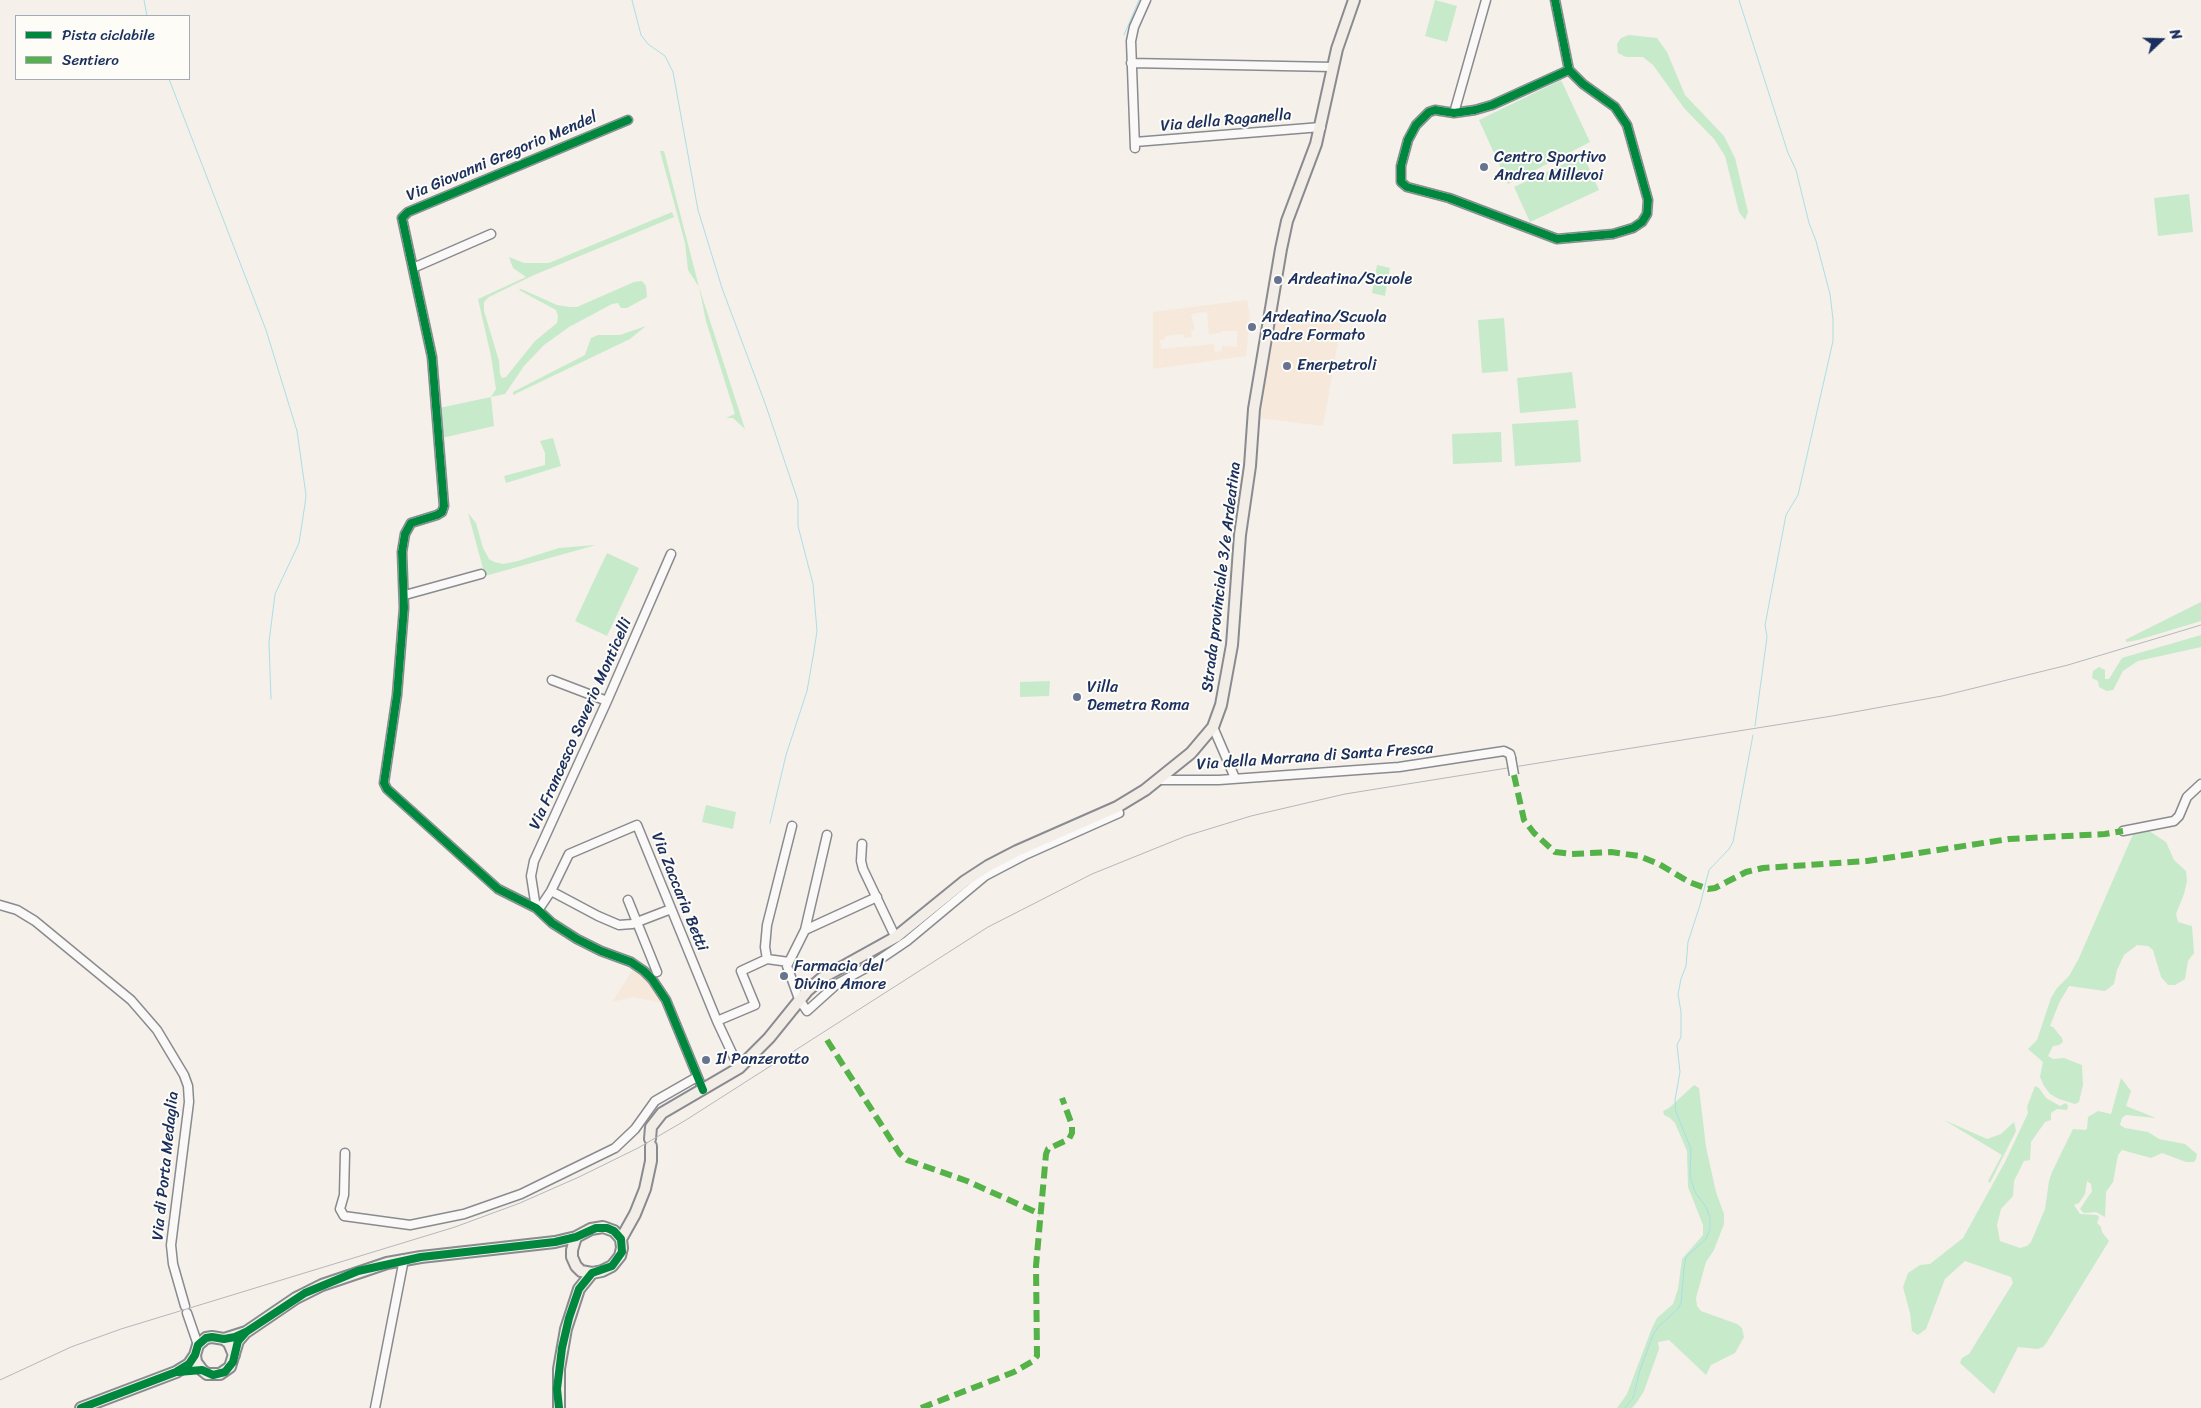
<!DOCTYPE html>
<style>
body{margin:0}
#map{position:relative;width:2201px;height:1408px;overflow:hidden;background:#f5f0ea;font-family:Sriracha,sans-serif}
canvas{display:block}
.legend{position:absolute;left:15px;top:15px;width:175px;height:65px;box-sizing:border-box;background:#fdfcf7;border:1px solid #a3aaba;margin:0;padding:6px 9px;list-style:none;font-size:15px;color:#1b2f5e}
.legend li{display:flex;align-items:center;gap:10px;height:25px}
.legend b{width:25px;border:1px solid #a3aaba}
.north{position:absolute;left:2136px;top:15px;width:50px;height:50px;-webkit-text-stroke:4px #fdfcf7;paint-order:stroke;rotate:69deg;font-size:14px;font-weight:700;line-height:20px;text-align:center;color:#1b2f5e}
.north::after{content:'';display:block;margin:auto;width:18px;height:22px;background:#1b2f5e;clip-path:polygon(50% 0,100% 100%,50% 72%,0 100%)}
</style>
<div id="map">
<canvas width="2201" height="1408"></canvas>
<ul class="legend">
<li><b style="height:6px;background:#00873e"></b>Pista ciclabile</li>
<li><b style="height:6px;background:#55b248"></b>Sentiero</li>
</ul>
<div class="north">N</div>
</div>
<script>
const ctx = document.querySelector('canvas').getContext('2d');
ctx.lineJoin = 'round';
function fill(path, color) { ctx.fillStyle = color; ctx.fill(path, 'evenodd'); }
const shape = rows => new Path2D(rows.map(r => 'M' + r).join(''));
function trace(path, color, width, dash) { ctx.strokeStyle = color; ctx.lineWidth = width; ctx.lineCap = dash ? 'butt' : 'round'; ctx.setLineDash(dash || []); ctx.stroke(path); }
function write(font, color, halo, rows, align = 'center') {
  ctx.font = font + ' Sriracha,sans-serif'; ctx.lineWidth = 4; ctx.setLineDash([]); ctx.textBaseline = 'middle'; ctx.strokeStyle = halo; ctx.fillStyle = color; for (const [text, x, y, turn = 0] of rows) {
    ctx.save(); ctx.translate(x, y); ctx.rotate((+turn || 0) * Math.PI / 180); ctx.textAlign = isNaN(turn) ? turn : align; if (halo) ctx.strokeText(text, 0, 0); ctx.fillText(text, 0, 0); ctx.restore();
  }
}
fill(shape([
 [1247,300,1250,317,1246,356,1153,369,1153,312],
 [1196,313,1207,312,1209,334,1221,333,1221,331,1237,331,1237,347,1222,346,1222,351,1215,352,1214,344,1161,349,1160,340,1165,339,1165,336,1184,334,1184,338,1192,337,1191,331,1195,330,1191,315],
 [1275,313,1342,319,1323,426,1258,418],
 [634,968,649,980,663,1003,633,997,612,1002]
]), '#f6e9db');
fill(shape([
 [1435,0,1457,6,1447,42,1425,36],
 [1629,35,1657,38,1667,52,1685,95,1724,136,1735,158,1748,212,1745,220,1739,212,1725,156,1714,139,1684,108,1653,65,1643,57,1626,57,1618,53,1617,44,1621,38],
 [1561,80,1590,142,1508,184,1479,120],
 [660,151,664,151,699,287,745,429,733,418,726,418,735,414,706,321,699,287,688,270,685,243],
 [1583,155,1599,190,1530,222,1514,187],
 [2189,194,2193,232,2158,236,2154,198],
 [672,212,674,217,534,275,489,297,484,302,484,311,499,361,500,374,502,378,506,377,535,341,557,323,558,316,556,310,519,290,521,289,557,305,570,307,577,307,634,282,642,281,646,286,647,297,627,308,621,308,618,303,612,304,569,327,544,345,524,366,505,394,491,397,494,426,442,438,439,408,491,397,496,389,491,356,478,299,526,277,513,268,509,257,524,263,549,263],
 [1377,265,1390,268,1385,296,1372,293],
 [1504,318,1508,371,1482,373,1478,320],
 [646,326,630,339,513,395,513,392,585,355,591,338,598,335,620,335],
 [1572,372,1576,408,1520,413,1517,378],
 [1578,420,1581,462,1515,466,1512,424],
 [1501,432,1502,462,1453,464,1452,434],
 [553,438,561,466,506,483,504,476,545,465,545,453,540,441],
 [468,513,476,523,483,548,489,559,494,562,503,564,518,561,559,548,596,545,485,576],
 [607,553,639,568,607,636,575,621],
 [2201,602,2201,621,2138,640,2127,642,2125,640],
 [2201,635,2201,647,2138,661,2123,671,2113,690,2107,691,2099,687,2098,681,2092,678,2093,671,2099,667,2105,670,2105,679,2109,679,2122,658],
 [1050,681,1049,696,1020,697,1020,682],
 [706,805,736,812,733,829,702,822],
 [2149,831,2166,842,2174,860,2186,871,2187,881,2184,894,2176,914,2178,922,2192,926,2194,953,2188,961,2185,979,2175,985,2168,985,2161,977,2153,950,2148,946,2137,945,2124,955,2117,970,2114,984,2105,991,2069,986,2059,1003,2050,1026,2053,1027,2062,1038,2063,1042,2059,1045,2053,1046,2048,1056,2053,1059,2064,1058,2082,1065,2083,1085,2079,1102,2075,1104,2059,1099,2050,1094,2044,1086,2040,1077,2043,1062,2028,1049,2037,1040,2051,998,2057,988,2069,976,2079,958,2134,832],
 [2121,1078,2131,1091,2126,1106,2156,1118,2126,1115,2122,1118,2120,1125,2125,1128,2148,1132,2159,1139,2185,1144,2197,1154,2196,1159,2194,1162,2186,1162,2162,1153,2151,1158,2122,1150,2118,1155,2113,1182,2106,1192,2105,1217,2096,1212,2084,1213,2080,1209,2092,1191,2091,1184,2087,1181,2085,1194,2079,1203,2074,1205,2080,1214,2097,1215,2099,1217,2097,1223,2101,1227,2102,1232,2109,1241,2047,1342,2043,1347,2037,1349,2018,1347,1994,1394,1960,1363,1962,1358,1969,1354,2013,1283,2011,1277,1965,1261,1945,1279,1926,1329,1918,1335,1912,1331,1910,1313,1903,1287,1908,1273,1920,1265,1930,1264,1963,1238,2005,1162,2028,1113,2027,1107,2035,1086,2039,1088,2046,1098,2060,1106,2066,1103,2068,1106,2067,1110,2057,1109,2051,1113,2051,1120,2045,1122,2031,1142,2030,1160,2024,1161,2014,1181,2013,1196,2001,1209,1997,1225,2000,1241,2020,1248,2027,1246,2031,1242,2045,1209,2049,1181,2052,1172,2073,1129,2085,1130,2087,1129,2088,1117,2098,1111,2111,1114],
 [1694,1085,1699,1088,1706,1147,1716,1192,1724,1214,1724,1224,1714,1250,1706,1262,1696,1298,1697,1306,1701,1311,1737,1324,1742,1328,1744,1337,1735,1353,1711,1365,1706,1375,1669,1340,1658,1342,1659,1349,1644,1391,1637,1402,1632,1408,1617,1408,1627,1394,1652,1328,1657,1318,1673,1304,1678,1289,1682,1259,1703,1235,1703,1225,1688,1187,1687,1151,1675,1123,1670,1118,1664,1115,1663,1111,1669,1108],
 [1944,1120,1987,1139,2001,1134,2014,1122,2016,1131,1990,1183,1988,1181,2002,1155]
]), '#c7eacb');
trace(shape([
 [144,0,147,16],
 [632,0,641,35,648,44,665,56,673,72,698,210,722,288,766,406,798,501,798,526,813,584,817,631,814,651,807,691,786,755,770,823],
 [1739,0,1788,153,1796,170,1809,223,1816,241,1830,294,1833,319,1833,341,1798,495,1786,515,1765,625,1767,637,1755,726],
 [1124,35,1139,0],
 [169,79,266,330,297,431,306,495,305,504,299,543,275,594,269,642,271,699],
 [1625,1408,1633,1398,1640,1370,1653,1335,1658,1327,1678,1309,1681,1303,1684,1268,1686,1257,1706,1239,1710,1229,1710,1218,1706,1207,1695,1192,1690,1176,1691,1149,1676,1112,1675,1100,1680,1072,1677,1045,1681,1037,1681,1012,1678,994,1681,979,1686,966,1688,942,1700,905,1709,870,1729,849,1733,842,1753,735]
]), '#a9dee8', 1);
const minor = shape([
 [1555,0,1569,70,1583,84,1615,107,1627,125,1648,200,1647,214,1642,222,1633,228,1613,234,1557,239,1449,198,1407,187,1401,182,1401,166,1408,140,1416,125,1429,112,1435,110,1454,113,1475,110,1492,105,1569,70],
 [1131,63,1333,67],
 [1454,113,1486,0],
 [628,120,408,212,402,218,432,357,444,506,442,512,437,515,411,523,405,534,402,552,404,608,397,695,384,783,387,789,498,889,536,908,552,923,577,939,601,951,631,962,644,971,652,979,666,1000,703,1090],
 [1135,142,1321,127],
 [1135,148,1131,41,1134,27,1146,0],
 [413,268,491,234],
 [405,595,481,574],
 [552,680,607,701],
 [1213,727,1235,778],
 [1159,780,1219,780,1399,767,1504,751,1510,754,1511,758],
 [2123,831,2174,821,2179,816,2187,797,2201,784],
 [862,844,861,861,863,869,893,932],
 [551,891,598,916,619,925,632,924,671,909],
 [877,897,805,930,787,966,799,999,807,1011,837,984,873,964,907,941,985,876,1027,854,1119,813,1117,807],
 [628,900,657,972],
 [0,905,17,910,35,921,131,1000,157,1030,184,1075,188,1086,189,1102,171,1245,173,1264,185,1306],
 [536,908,541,906,551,891,569,854,637,825,717,1021,739,1068],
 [536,908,531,876,534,861,607,701,671,554],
 [805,930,827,835],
 [789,962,767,959,765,947,767,925,792,826],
 [717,1021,755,1005,741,971,767,959],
 [345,1153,344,1195,340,1209,344,1216,410,1225,464,1214,521,1194,615,1148,635,1129,655,1101,697,1077],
 [187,1313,198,1345],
 [375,1408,404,1259]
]);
const major = shape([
 [650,1139,651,1127,662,1113,739,1068,769,1038,807,991,822,978,896,937,965,881,988,866,1017,851,1117,807,1145,790,1191,753,1213,727,1221,705,1232,645,1240,535,1250,466,1254,409,1281,249,1287,221,1316,144,1337,49,1354,0],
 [621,1239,635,1214,645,1189,651,1161,651,1146],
 [224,1339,246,1332,296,1298,322,1285,387,1263,421,1257,555,1242,576,1237,591,1229,603,1227,614,1231,621,1239,622,1248,620,1256,612,1266,602,1271,592,1273,581,1271,576,1266,572,1257,572,1250,576,1237],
 [234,1355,229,1343,224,1339,212,1337,206,1338,198,1345,195,1355,196,1362,202,1370,207,1374,220,1374,230,1367,238,1341,245,1333],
 [81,1408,176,1372,189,1364,195,1355],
 [559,1408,559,1369,566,1329,579,1289,592,1273]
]);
trace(minor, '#898b91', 11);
trace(major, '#898b91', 14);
trace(minor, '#faf9f7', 8);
trace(major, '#f2ede6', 10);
trace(shape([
 [0,1380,71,1347,121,1329,455,1227,520,1203,579,1177,638,1148,686,1120,988,927,1092,874,1186,836,1251,816,1345,794,1832,716,1942,696,2068,665,2201,625]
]), '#b5b7bb', 1);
const minorBridge = shape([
 [1511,758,1514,775]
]);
trace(minorBridge, '#898b91', 11, []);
trace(minorBridge, '#faf9f7', 8);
trace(shape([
 [1514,775,1524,820,1534,833,1555,852,1572,854,1611,852,1639,856,1659,864,1689,882,1708,889,1715,888,1746,872,1763,868,1867,861,2009,839,2105,834,2123,831],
 [827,1040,900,1154,907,1160,967,1181,1040,1214],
 [921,1408,1014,1372,1033,1361,1037,1356,1036,1266,1046,1154,1048,1149,1069,1139,1072,1133,1072,1125,1062,1098]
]), '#55b248', 6, [12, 6]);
trace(shape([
 [1555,0,1569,70,1583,84,1615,107,1627,125,1648,200,1647,214,1642,222,1633,228,1613,234,1557,239,1449,198,1407,187,1401,182,1401,166,1408,140,1416,125,1429,112,1435,110,1454,113,1475,110,1492,105,1569,70],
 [628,120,408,212,402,218,432,357,444,506,442,512,437,515,411,523,405,534,402,552,404,608,397,695,384,783,387,789,498,889,536,908,552,923,577,939,601,951,631,962,644,971,652,979,666,1000,703,1090],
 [178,1372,202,1370,213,1375,225,1372,233,1362,238,1341,246,1332],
 [81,1408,176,1372,189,1364,195,1355,198,1345,206,1338,212,1337,224,1339,235,1337,246,1332,305,1293,358,1271,421,1257,555,1242,576,1237,596,1228,607,1228,614,1231,621,1239,622,1252,612,1266,592,1273,579,1289,569,1318,562,1348,557,1389,559,1408]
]), '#00873e', 8);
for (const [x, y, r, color] of [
 [1484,167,5,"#67738f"],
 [1278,280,5,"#67738f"],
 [1252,327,5,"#67738f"],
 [1287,366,5,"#67738f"],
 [1077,697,5,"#67738f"],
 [784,976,5,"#67738f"],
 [706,1060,5,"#67738f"]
]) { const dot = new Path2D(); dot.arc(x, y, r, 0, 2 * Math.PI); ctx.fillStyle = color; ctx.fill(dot); trace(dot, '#fdfcf7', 2); }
write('16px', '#1b2f5e', '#fdfcf7', [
 ["Via della Raganella",1226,121,-5],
 ["Via Giovanni Gregorio Mendel",502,157,-23],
 ["Strada provinciale 3/e Ardeatina",1222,577,-83],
 ["Via Francesco Saverio Monticelli",581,724,-66],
 ["Via della Marrana di Santa Fresca",1315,757,-4],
 ["Via Zaccaria Betti",679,892,68],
 ["Via di Porta Medaglia",166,1166,-84]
]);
write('16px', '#1b2f5e', '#fdfcf7', [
 ["Centro Sportivo",1494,158],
 ["Andrea Millevoi",1494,176],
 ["Ardeatina/Scuole",1288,280],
 ["Ardeatina/Scuola",1262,318],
 ["Padre Formato",1262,336],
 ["Enerpetroli",1297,366],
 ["Villa",1087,688],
 ["Demetra Roma",1087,706],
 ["Farmacia del",794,967],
 ["Divino Amore",794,985],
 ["Il Panzerotto",716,1060]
], 'left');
</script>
